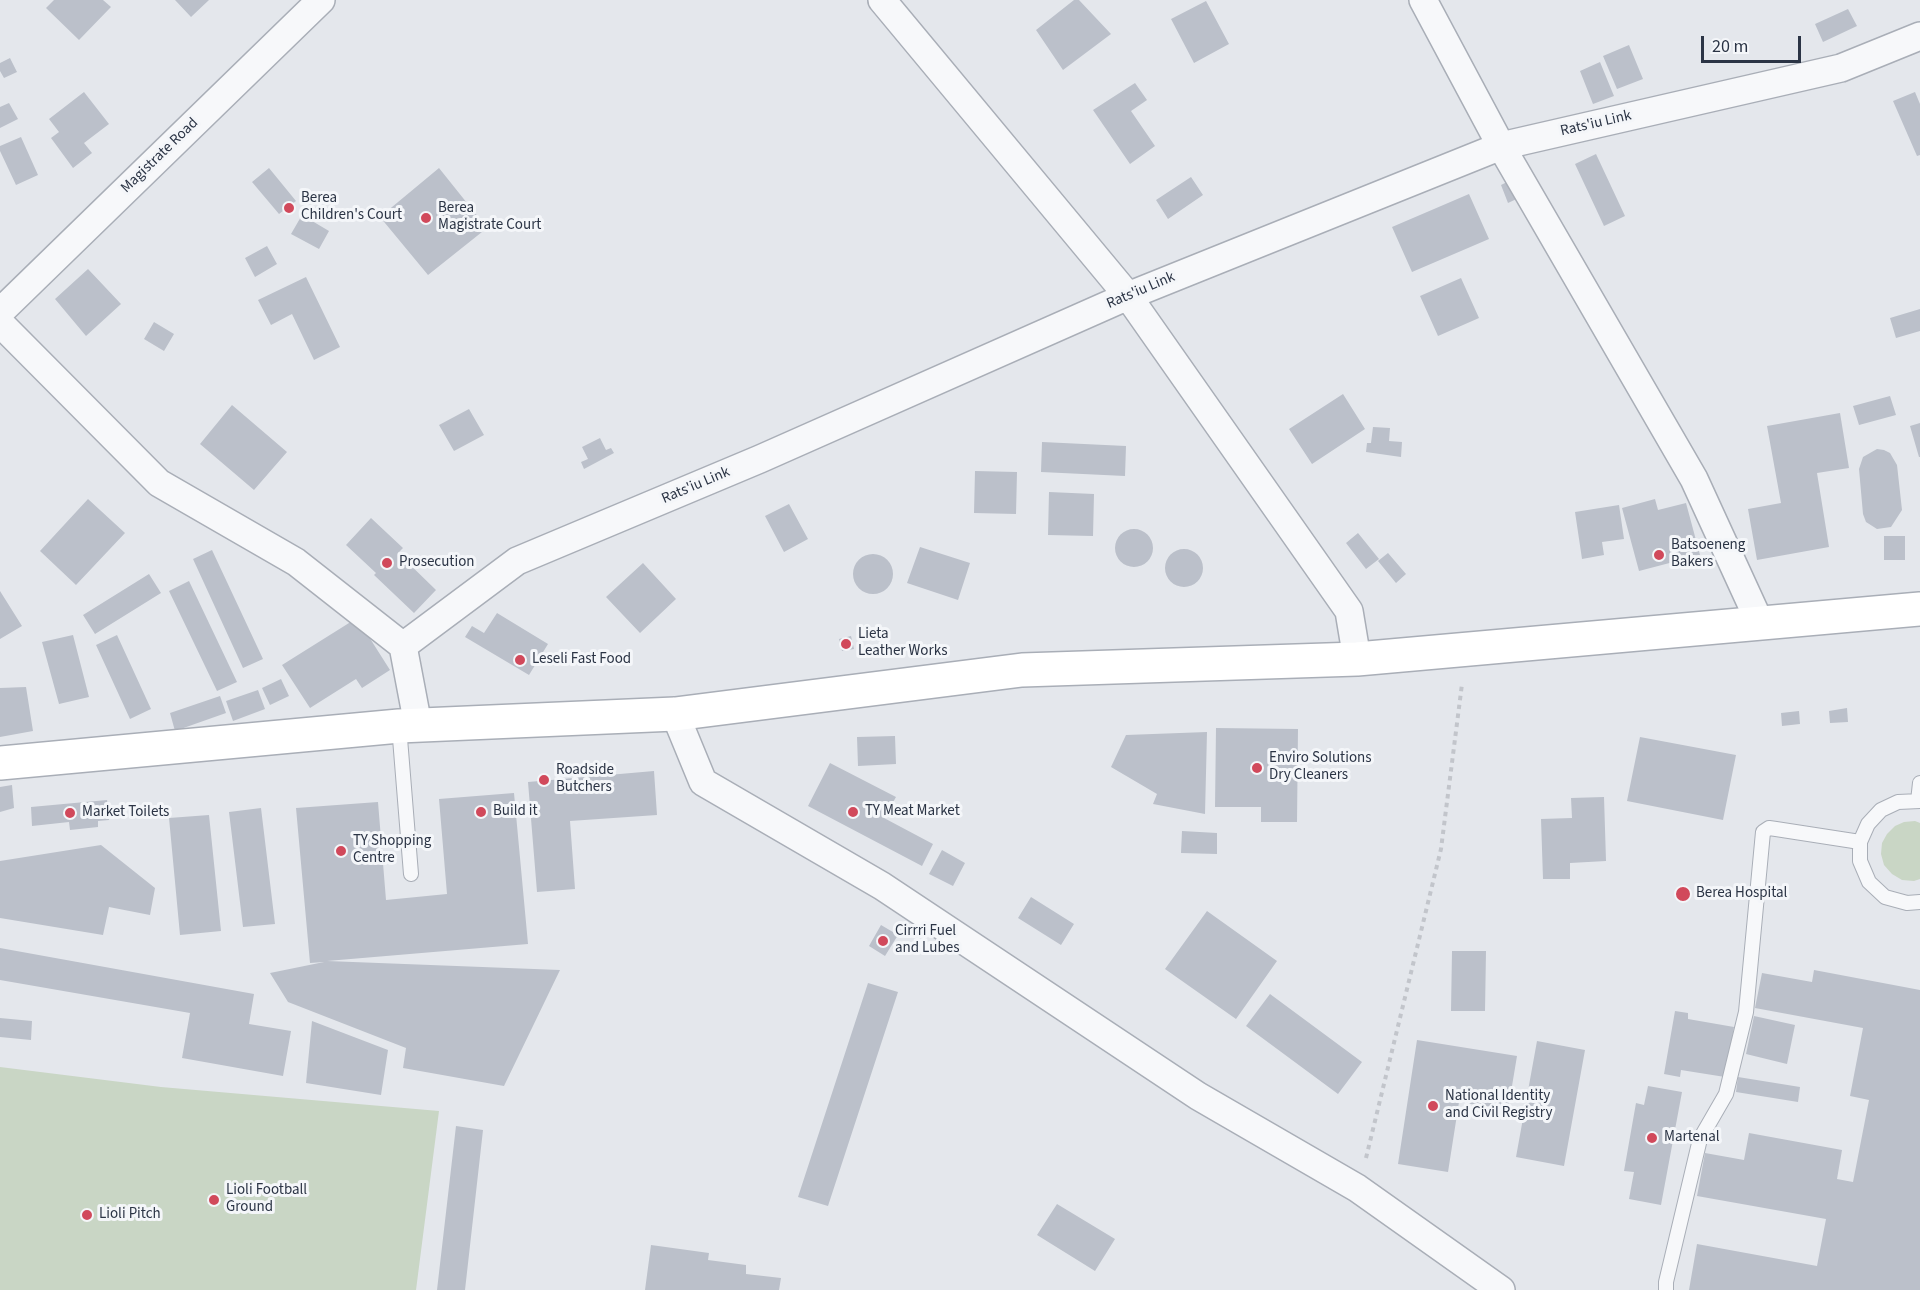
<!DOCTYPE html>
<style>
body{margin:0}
#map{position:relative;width:1920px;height:1290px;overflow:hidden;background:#e4e7ec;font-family:"Source Sans 3",sans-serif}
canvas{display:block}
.scale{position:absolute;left:1701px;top:36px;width:100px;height:27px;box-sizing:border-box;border:3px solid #2b3445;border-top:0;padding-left:8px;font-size:18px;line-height:21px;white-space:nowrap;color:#2b3445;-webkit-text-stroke:4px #f4f6f9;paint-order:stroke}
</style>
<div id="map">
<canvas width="1920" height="1290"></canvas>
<div class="scale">20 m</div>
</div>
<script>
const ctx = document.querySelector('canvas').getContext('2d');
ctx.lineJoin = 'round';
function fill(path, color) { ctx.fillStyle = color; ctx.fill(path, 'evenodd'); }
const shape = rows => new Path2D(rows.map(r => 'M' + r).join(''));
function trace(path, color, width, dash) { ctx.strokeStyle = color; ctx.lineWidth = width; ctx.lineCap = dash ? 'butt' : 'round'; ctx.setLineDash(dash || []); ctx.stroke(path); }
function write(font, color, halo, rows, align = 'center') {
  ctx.font = font + ' "Source Sans 3",sans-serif'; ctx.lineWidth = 6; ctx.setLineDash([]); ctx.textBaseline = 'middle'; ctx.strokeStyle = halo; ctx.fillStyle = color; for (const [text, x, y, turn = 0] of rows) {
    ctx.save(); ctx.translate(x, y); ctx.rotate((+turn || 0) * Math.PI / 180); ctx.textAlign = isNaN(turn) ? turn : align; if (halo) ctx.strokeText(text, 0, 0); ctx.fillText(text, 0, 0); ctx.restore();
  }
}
fill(shape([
 [1915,821,1920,823,1920,879,1914,881,1902,880,1892,874,1884,865,1881,854,1882,843,1887,834,1895,826,1904,822],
 [0,1067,161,1087,439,1111,416,1290,0,1290]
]), '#c9d6c5');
fill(shape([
 [54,0,103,0,111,7,79,40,46,8],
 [175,0,209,0,191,17],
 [1074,0,1079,0,1111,34,1063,70,1036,30],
 [1206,1,1229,44,1194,63,1171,19],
 [1848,9,1857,26,1823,42,1815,24],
 [1629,45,1643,79,1617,89,1603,56],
 [10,58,17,72,4,78,0,71,0,63],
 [1600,62,1614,96,1593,104,1580,71],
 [1135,83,1147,100,1131,111,1155,146,1130,164,1093,110],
 [84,92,109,124,84,143,92,153,73,168,51,138,59,132,49,119],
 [1915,92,1920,104,1920,155,1917,156,1893,101],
 [9,103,18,119,0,128,0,107],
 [21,137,38,175,16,185,0,151,0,146],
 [1596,154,1625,216,1604,226,1575,164],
 [269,168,296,201,279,214,252,182],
 [439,168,487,228,428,275,380,217],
 [1191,177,1203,195,1168,219,1156,200],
 [1517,177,1525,195,1508,203,1501,185],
 [1469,194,1489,239,1412,272,1392,227],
 [302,215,329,231,319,249,291,234],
 [267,246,277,264,255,277,245,258],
 [88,269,121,304,86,336,55,299],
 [306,277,340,347,314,360,292,314,271,325,258,300],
 [1461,278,1479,318,1438,336,1420,296],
 [1920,309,1920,331,1896,338,1890,318],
 [154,322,174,334,164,351,144,339],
 [1343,394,1365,429,1312,464,1289,429],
 [1890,396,1896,415,1859,425,1853,406],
 [232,405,287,452,254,490,200,444],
 [469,409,484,435,454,451,439,425],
 [1840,413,1849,468,1817,473,1829,547,1757,560,1748,509,1781,503,1767,426],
 [1920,423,1920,457,1919,457,1910,426],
 [1373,427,1390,428,1389,441,1402,442,1401,457,1366,452,1367,443,1371,443],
 [600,438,606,450,611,448,614,453,584,469,581,462,588,459,582,447],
 [1042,442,1126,446,1125,476,1041,472],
 [1877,449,1884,450,1890,453,1897,465,1902,510,1891,527,1877,529,1866,522,1863,514,1859,469,1863,457],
 [975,471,1017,472,1016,514,974,513],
 [1049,492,1094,494,1093,536,1048,535],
 [88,499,125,533,76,585,40,551],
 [1655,499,1658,510,1686,503,1700,555,1639,571,1622,508],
 [789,504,808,539,784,552,765,516],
 [1619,505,1624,539,1602,542,1604,555,1582,559,1575,512],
 [371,518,403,548,398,553,436,590,414,613,374,575,376,573,346,545],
 '1115 548a19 19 0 1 1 38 0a19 19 0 1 1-38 0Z',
 [1358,533,1379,559,1366,569,1346,543],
 [1884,536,1905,536,1905,560,1884,560],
 [920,547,970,563,958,600,907,583],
 '1165 568a19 19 0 1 1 38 0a19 19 0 1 1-38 0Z',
 [212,550,263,659,243,668,193,559],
 [1388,553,1406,574,1396,583,1378,561],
 '853 574a20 20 0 1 1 40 0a20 20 0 1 1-40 0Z',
 [643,563,676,599,640,633,606,597],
 [149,574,161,593,95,634,83,615],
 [189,581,237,682,217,691,169,591],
 [0,591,22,626,0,639],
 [497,613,548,644,529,675,465,637,472,626,484,633],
 [357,618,390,670,362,688,356,679,310,708,282,665],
 [73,635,89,697,59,704,42,642],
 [117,635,151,709,130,719,96,645],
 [851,636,854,649,842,651,839,639],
 [281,679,289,696,270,705,262,688],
 [26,687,33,731,0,737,0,688],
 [258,690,265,709,233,721,226,701],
 [220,696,226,713,175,731,170,713],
 [1847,708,1848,722,1830,723,1829,711],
 [1799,711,1800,724,1782,726,1781,713],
 [1216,728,1298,729,1297,822,1261,822,1261,807,1215,807],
 [1207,732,1205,814,1153,804,1157,794,1111,767,1126,735],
 [895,736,896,764,858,766,857,737],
 [1640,737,1736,755,1723,820,1627,801],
 [830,763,896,797,884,818,933,844,922,866,808,806],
 [654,771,657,815,570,821,575,889,537,892,528,782],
 [12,785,14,808,0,812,0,787],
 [514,793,528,944,327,961,560,970,504,1086,403,1068,406,1048,288,1002,270,973,324,962,310,963,296,808,378,802,386,900,447,894,439,799],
 [1604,797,1606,861,1570,863,1570,879,1543,879,1541,819,1572,818,1571,798],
 [107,800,109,820,98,821,98,827,70,830,69,822,32,826,31,807],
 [261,808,275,924,243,927,229,812],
 [209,815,221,931,180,935,169,818],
 [1182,831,1217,833,1217,854,1181,853],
 [101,845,155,888,150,915,109,907,103,935,0,918,0,861],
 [942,850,965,863,953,886,929,874],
 [1031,897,1074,924,1061,945,1018,918],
 [1207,911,1277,961,1236,1019,1165,969],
 [881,925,898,935,885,956,869,946],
 [0,948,254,994,249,1024,291,1031,283,1076,182,1058,190,1013,0,980],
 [1452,951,1486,951,1485,1011,1451,1011],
 [1814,970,1920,990,1920,1290,1689,1290,1697,1244,1817,1266,1826,1219,1697,1196,1705,1153,1744,1160,1749,1133,1842,1150,1837,1179,1853,1182,1869,1100,1850,1096,1863,1028,1755,1008,1762,973,1812,982],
 [868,983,898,992,828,1206,798,1197],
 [1270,994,1362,1062,1338,1094,1246,1026],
 [1675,1011,1688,1013,1688,1019,1734,1027,1725,1077,1681,1070,1680,1077,1664,1074],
 [1754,1016,1795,1025,1787,1064,1746,1054],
 [0,1018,32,1021,31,1040,0,1037],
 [312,1021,388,1050,381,1095,306,1083],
 [1417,1040,1517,1056,1508,1110,1459,1102,1448,1172,1398,1164],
 [1537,1041,1585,1050,1564,1166,1516,1157],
 [1738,1077,1800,1087,1798,1102,1736,1092],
 [1648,1086,1682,1092,1661,1205,1629,1199,1634,1172,1624,1171,1636,1103,1644,1105],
 [456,1126,483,1130,465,1290,437,1290],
 [1057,1204,1115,1239,1095,1271,1037,1235],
 [651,1245,709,1253,708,1260,746,1265,746,1274,781,1278,779,1290,645,1290]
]), '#bbc0ca');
const lane = shape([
 [399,726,411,874],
 [1918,801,1920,783],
 [1920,801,1898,802,1881,810,1868,824,1860,842,1860,861,1869,882,1885,897,1907,903,1920,902],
 [1666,1290,1666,1282,1700,1139,1726,1094,1746,1012,1763,832,1769,828,1776,829,1860,842]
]);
const street = shape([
 [882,0,1128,296,1349,611,1357,659],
 [1423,0,1501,146,1694,479,1760,623],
 [0,312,321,0],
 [0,323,159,483,296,562,403,646,418,725],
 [403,646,517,561,760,459,1128,296,1501,146,1841,68,1920,36],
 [675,714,703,782,882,886,1198,1096,1357,1188,1501,1290]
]);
const secondary = shape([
 [0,763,399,726,675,714,1022,670,1357,659,1920,609]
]);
trace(lane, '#a9aeb7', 16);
trace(street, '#a9aeb7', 30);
trace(secondary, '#a9aeb7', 36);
trace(shape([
 [1366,1158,1441,849,1462,684]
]), '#c2c5cb', 4, [4.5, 4.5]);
trace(lane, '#f7f8fa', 14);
trace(street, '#f7f8fa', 27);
trace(secondary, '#fff', 33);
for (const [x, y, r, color] of [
 [289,208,6,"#d1495b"],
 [426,218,6,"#d1495b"],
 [1659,555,6,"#d1495b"],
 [387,563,6,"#d1495b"],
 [846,644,6,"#d1495b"],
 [520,660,6,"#d1495b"],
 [1257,768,6,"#d1495b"],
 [544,780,6,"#d1495b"],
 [481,812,6,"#d1495b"],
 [853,812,6,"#d1495b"],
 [70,813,6,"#d1495b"],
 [341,851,6,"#d1495b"],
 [1683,894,8,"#d1495b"],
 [883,941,6,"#d1495b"],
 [1433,1106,6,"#d1495b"],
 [1652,1138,6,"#d1495b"],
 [214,1200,6,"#d1495b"],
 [87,1215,6,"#d1495b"]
]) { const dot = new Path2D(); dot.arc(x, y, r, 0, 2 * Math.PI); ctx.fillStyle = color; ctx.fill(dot); trace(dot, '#f4f6f9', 2); }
write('15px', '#2b3445', '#f4f6f9', [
 ["Rats'iu Link",1596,124,-13],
 ["Magistrate Road",160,156,-44],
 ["Rats'iu Link",1141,291,-23],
 ["Rats'iu Link",696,486,-23]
]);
write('15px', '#2b3445', '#f4f6f9', [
 ["Berea",301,199],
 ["Children's Court",301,216],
 ["Berea",438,209],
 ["Magistrate Court",438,226],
 ["Batsoeneng",1671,546],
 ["Bakers",1671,563],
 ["Prosecution",399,563],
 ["Lieta",858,635],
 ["Leather Works",858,652],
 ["Leseli Fast Food",532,660],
 ["Enviro Solutions",1269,759],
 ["Dry Cleaners",1269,776],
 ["Roadside",556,771],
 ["Butchers",556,788],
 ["Build it",493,812],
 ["TY Meat Market",865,812],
 ["Market Toilets",82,813],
 ["TY Shopping",353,842],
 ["Centre",353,859],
 ["Berea Hospital",1696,894],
 ["Cirrri Fuel",895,932],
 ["and Lubes",895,949],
 ["National Identity",1445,1097],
 ["and Civil Registry",1445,1114],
 ["Martenal",1664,1138],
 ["Lioli Football",226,1191],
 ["Ground",226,1208],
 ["Lioli Pitch",99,1215]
], 'left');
</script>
